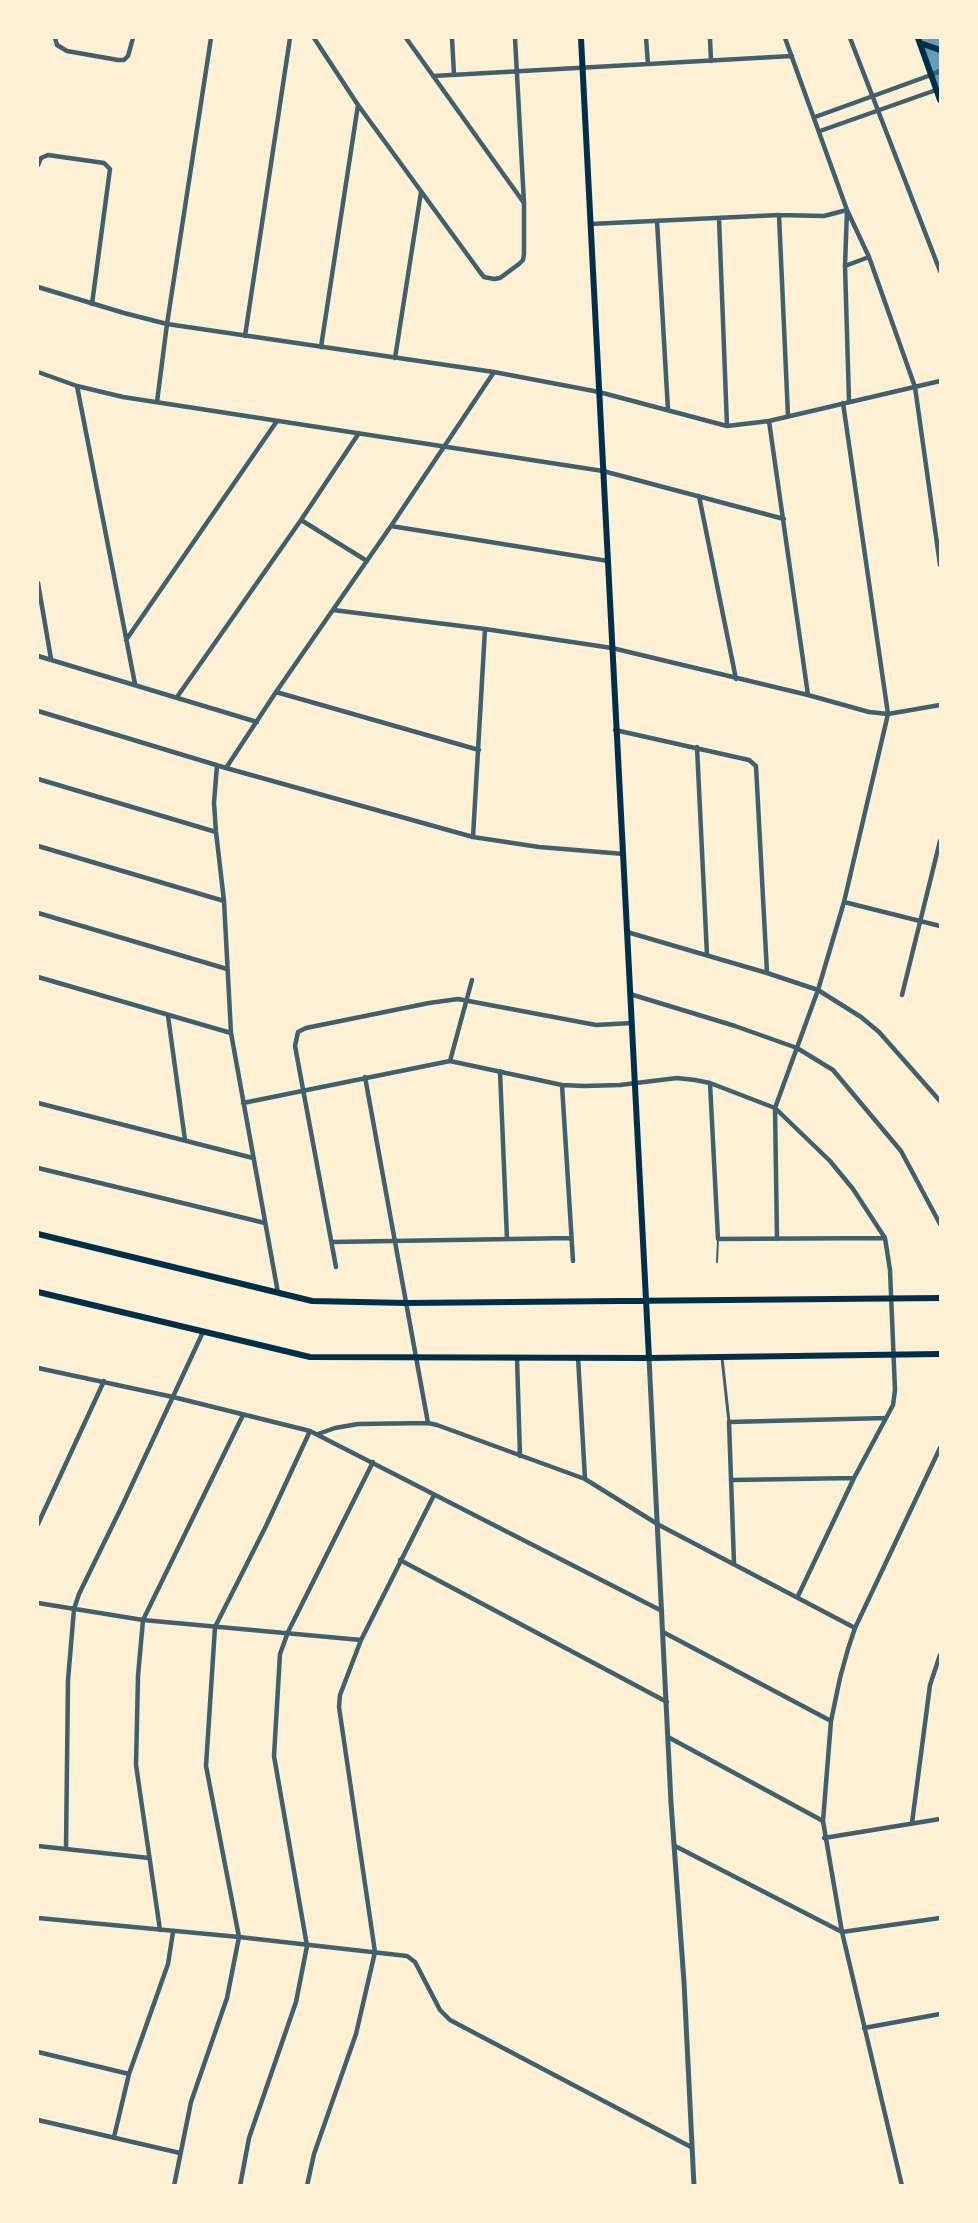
<!DOCTYPE html>
<style>
body{margin:0}
#map{position:relative;width:978px;height:2223px;overflow:hidden;background:#fdf0d5;font-family:Manrope,sans-serif}
canvas{display:block}
.frame{position:absolute;inset:0;border:39px solid #fdf0d5;pointer-events:none}
</style>
<div id="map">
<canvas width="978" height="2223"></canvas>
<div class="frame"></div>
</div>
<script>
const ctx = document.querySelector('canvas').getContext('2d');
ctx.lineJoin = 'round';
function fill(path, color) { ctx.fillStyle = color; ctx.fill(path, 'evenodd'); }
const shape = rows => new Path2D(rows.map(r => 'M' + r).join(''));
function trace(path, color, width, dash) { ctx.strokeStyle = color; ctx.lineWidth = width; ctx.lineCap = dash ? 'butt' : 'round'; ctx.setLineDash(dash || []); ctx.stroke(path); }
fill(shape([
 [918,38,940,38,940,99]
]), '#669bbc');
trace(shape([
 [717,1262,718,1239]
]), '#3f606c', 2);
trace(shape([
 [722,1358,729,1422]
]), '#3f606c', 3);
trace(shape([
 [55,38,57,45,67,51,118,60,124,60,128,56,133,38],
 [314,38,358,105,480,272,484,277,494,279,500,278,519,264,523,260,524,254,524,203,515,38],
 [406,38,524,203],
 [452,38,454,75],
 [646,38,648,64],
 [710,38,711,61],
 [785,38,847,210,869,257,915,387,940,565],
 [850,38,940,271],
 [433,76,792,56],
 [815,117,931,75],
 [820,131,936,90],
 [38,165,41,158,48,155,104,163,110,169,92,304],
 [779,215,788,416],
 [719,218,727,426],
 [657,221,668,410],
 [590,224,779,215,824,216,847,210,845,266,849,401],
 [845,266,869,257],
 [38,287,124,313,167,324,494,372,599,392,727,426,769,421,940,381],
 [245,336,290,38],
 [321,347,358,105],
 [395,358,421,192],
 [38,372,77,386,123,397,603,471,784,519],
 [77,386,135,684],
 [157,402,167,324,211,38],
 [769,421,808,695],
 [699,496,736,679],
 [301,520,367,561],
 [391,526,608,561],
 [38,583,51,659],
 [333,610,485,629,612,648,808,695,869,712,888,714,940,705],
 [126,640,277,421],
 [38,656,257,722],
 [276,692,479,750],
 [177,697,301,520,359,433],
 [38,711,226,768,473,837,539,847,624,854],
 [615,730,749,760,756,766,767,973],
 [697,747,707,955],
 [217,765,214,803,216,832,224,901,231,1033,278,1293],
 [226,768,276,692,391,526,494,372],
 [38,779,216,832],
 [473,837,485,629],
 [38,846,224,901],
 [844,902,940,926],
 [38,913,227,969],
 [627,932,767,973,818,990,861,1017,879,1032,940,1101],
 [38,977,231,1033],
 [630,994,735,1026,797,1048,833,1070,901,1151,940,1224],
 [902,995,940,841],
 [168,1016,185,1140],
 [450,1061,472,980],
 [500,1071,507,1239],
 [365,1077,428,1423],
 [710,1083,718,1239,885,1238],
 [562,1085,573,1261],
 [38,1103,253,1158],
 [243,1103,450,1061,562,1085,584,1086,620,1085,677,1078,695,1080,710,1083,775,1108,830,1161,853,1189,885,1238,890,1270,895,1390,893,1405,854,1478,798,1596],
 [38,1168,265,1223],
 [777,1239,775,1108,818,990,844,902,888,714,843,403],
 [332,1242,571,1238],
 [336,1267,295,1046,298,1032,306,1028,429,1003,458,999,596,1025,632,1023],
 [578,1357,585,1479],
 [517,1358,520,1456],
 [38,1368,173,1397,310,1431,662,1611],
 [318,1434,335,1428,358,1424,428,1423,437,1425,585,1479,659,1525,855,1628],
 [732,1480,854,1478],
 [38,1524,104,1381],
 [400,1560,667,1702],
 [734,1563,729,1422,886,1418],
 [38,1603,143,1620,361,1640],
 [663,1632,831,1721],
 [668,1737,823,1821],
 [912,1823,930,1685,940,1655],
 [824,1838,940,1819],
 [38,1846,149,1858],
 [675,1846,842,1932,940,1918],
 [66,1848,68,1680,74,1609,79,1594,123,1504,203,1332],
 [38,1918,239,1937,407,1956,415,1962,440,2010,450,2020,691,2147],
 [160,1930,136,1765,138,1676,143,1620,243,1415],
 [864,2028,940,2014],
 [38,2052,129,2074],
 [38,2120,180,2153],
 [114,2137,129,2074,168,1964,173,1932],
 [174,2186,191,2102,227,1998,239,1937,206,1766,215,1627,266,1526,310,1431],
 [240,2186,249,2138,296,2002,307,1946,274,1756,280,1654,288,1632,373,1462],
 [307,2186,314,2154,356,2034,375,1952,339,1707,340,1695,361,1640,434,1495],
 [902,2186,842,1932,823,1821,831,1721,840,1678,848,1649,855,1628,940,1448]
]), '#3f606c', 4.5);
trace(shape([
 [931,75,940,71],
 [649,1358,671,1803,684,1982,694,2186]
]), '#3f606c', 5);
trace(shape([
 [581,38,649,1358],
 [918,38,940,100],
 [920,43,940,50],
 [38,1234,312,1301,406,1303,940,1298],
 [38,1292,310,1357,649,1358,940,1354]
]), '#003049', 6);
</script>
